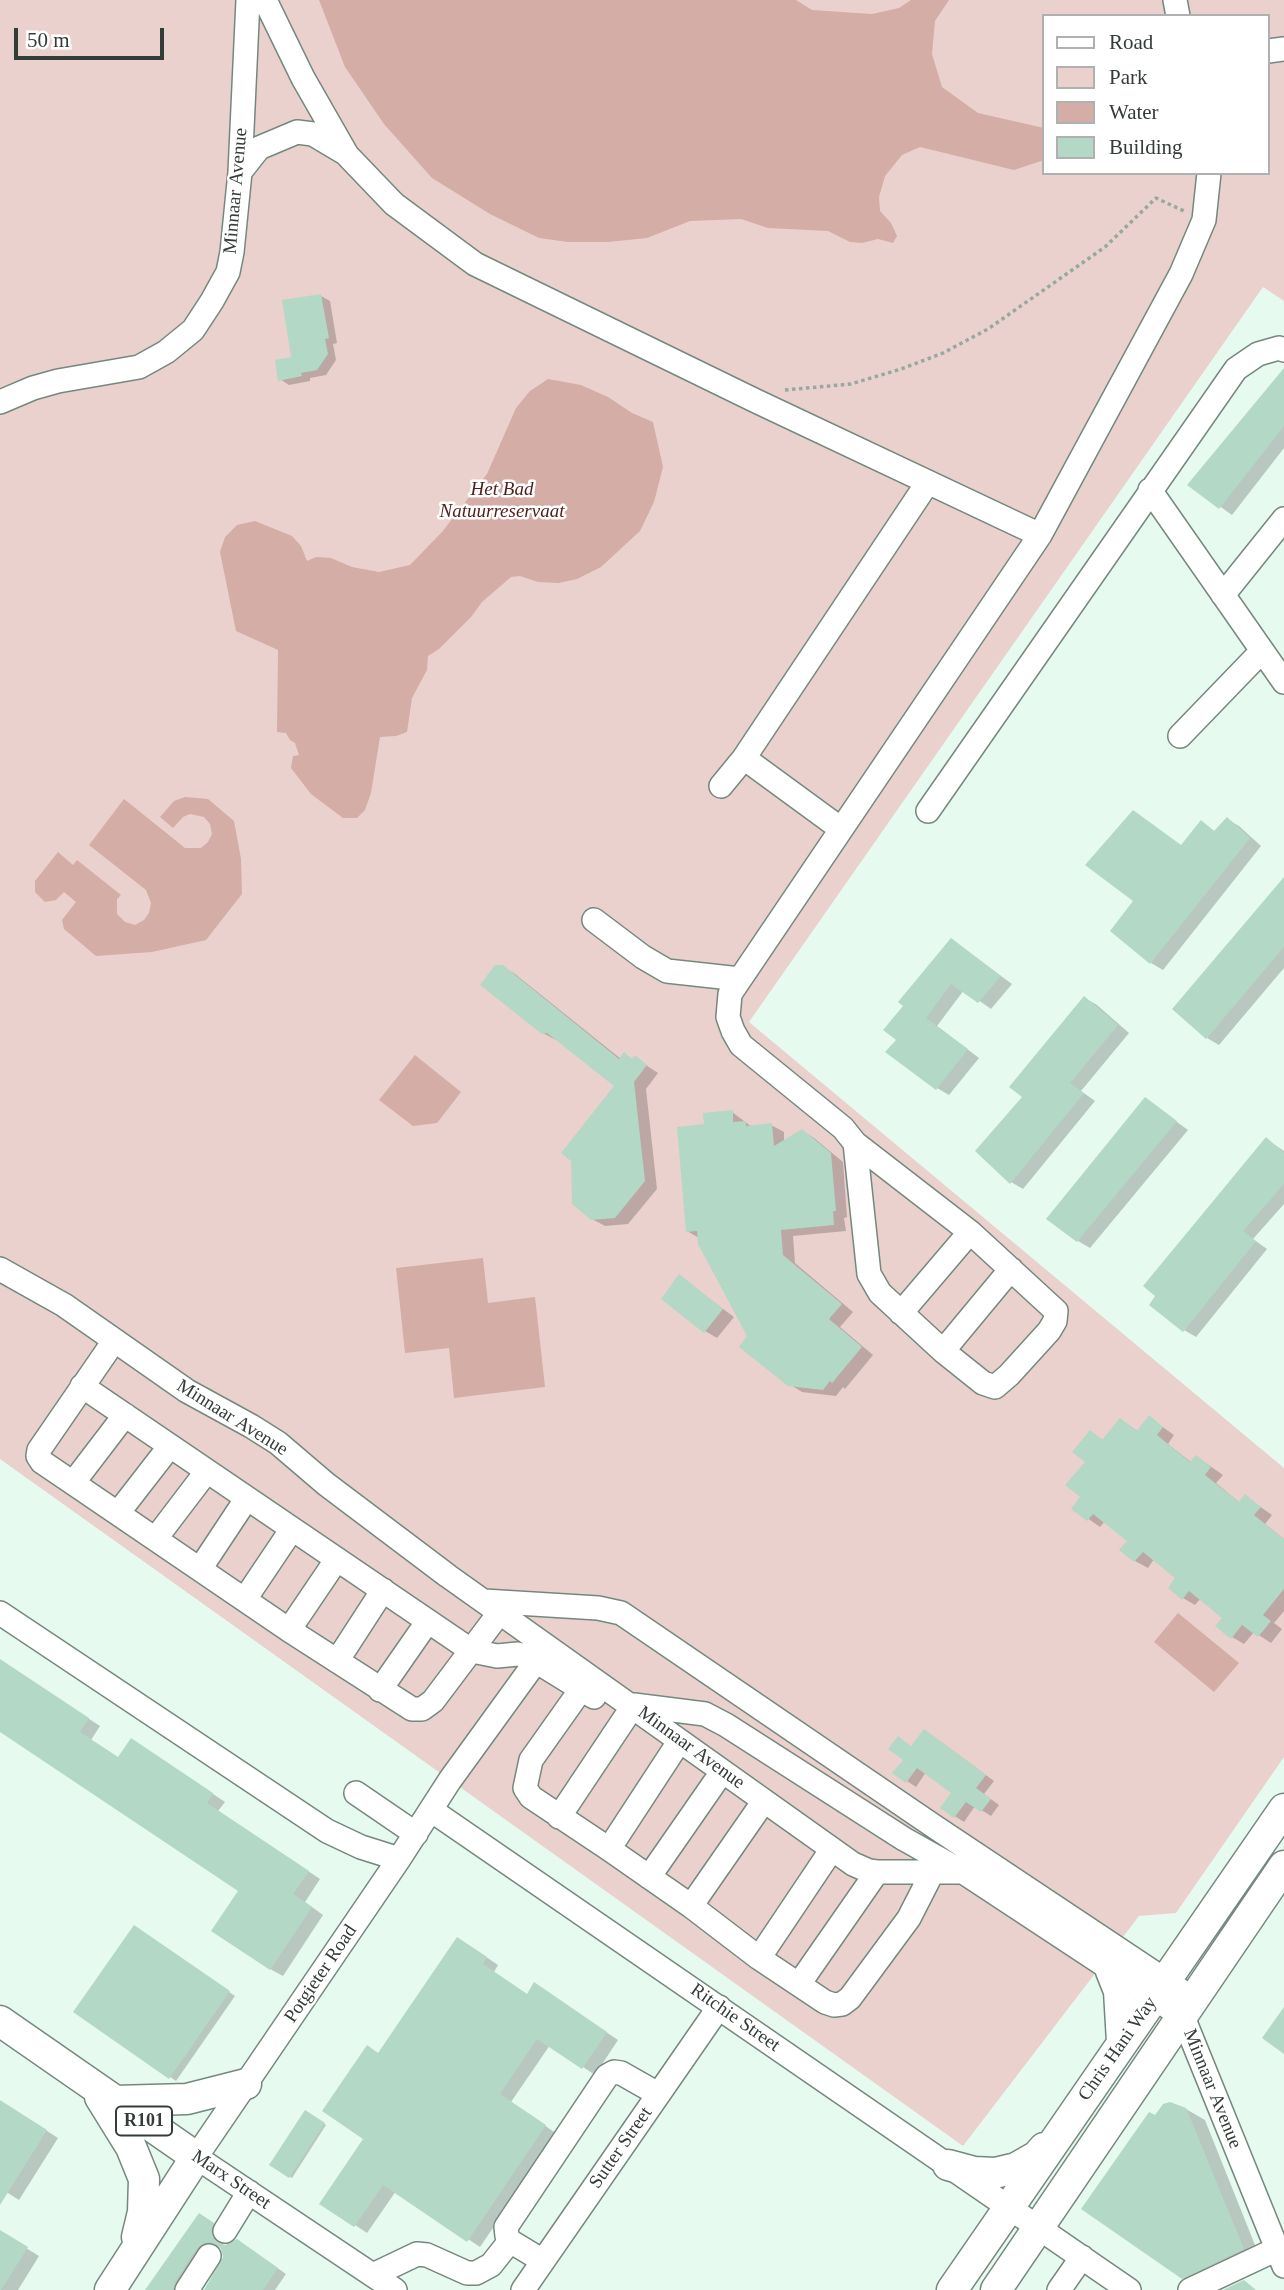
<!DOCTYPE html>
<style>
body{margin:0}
#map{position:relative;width:1284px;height:2290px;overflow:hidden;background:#e6faf0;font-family:Georgia,serif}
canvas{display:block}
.legend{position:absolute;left:1042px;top:14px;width:228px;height:161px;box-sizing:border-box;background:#fff;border:2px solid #aeb1af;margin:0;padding:9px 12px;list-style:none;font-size:21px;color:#343c38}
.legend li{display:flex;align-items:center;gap:14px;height:35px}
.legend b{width:35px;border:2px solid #aeb1af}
.scale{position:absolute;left:14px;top:28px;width:150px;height:32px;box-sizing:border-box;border:4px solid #343c38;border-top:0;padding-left:9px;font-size:21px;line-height:24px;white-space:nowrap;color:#343c38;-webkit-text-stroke:5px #fff;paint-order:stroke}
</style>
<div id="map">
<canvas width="1284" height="2290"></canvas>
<ul class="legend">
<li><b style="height:9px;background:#fff"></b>Road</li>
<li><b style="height:19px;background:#ebd1cd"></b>Park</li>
<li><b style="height:19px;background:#d3ada6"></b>Water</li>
<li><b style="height:19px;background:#b3d8c5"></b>Building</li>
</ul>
<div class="scale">50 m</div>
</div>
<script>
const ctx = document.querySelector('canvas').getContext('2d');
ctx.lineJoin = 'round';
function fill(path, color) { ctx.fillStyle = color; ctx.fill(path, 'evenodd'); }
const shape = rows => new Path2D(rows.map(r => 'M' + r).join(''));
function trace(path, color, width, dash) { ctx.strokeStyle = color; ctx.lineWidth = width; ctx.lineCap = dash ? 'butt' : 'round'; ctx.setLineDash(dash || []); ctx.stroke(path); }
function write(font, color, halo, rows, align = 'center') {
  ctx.font = font + ' Georgia,serif'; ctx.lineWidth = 5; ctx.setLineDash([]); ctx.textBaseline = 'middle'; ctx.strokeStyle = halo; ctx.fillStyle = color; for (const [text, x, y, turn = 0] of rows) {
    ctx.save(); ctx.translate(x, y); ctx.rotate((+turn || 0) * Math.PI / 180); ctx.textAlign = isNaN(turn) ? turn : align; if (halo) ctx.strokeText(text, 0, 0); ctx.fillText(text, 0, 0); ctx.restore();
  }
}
fill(shape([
 [0,0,1284,0,1284,301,1263,287,749,1022,1284,1468,1284,1757,1176,1913,1139,1916,963,2146,0,1459],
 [1044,16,1268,16,1268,173,1044,173]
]), '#ebd1cd');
fill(shape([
 [319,0,796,0,812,10,872,14,899,8,911,0,949,0,935,21,932,54,942,87,978,113,1044,128,1044,160,1014,170,920,147,902,155,885,176,879,197,880,211,891,223,897,236,893,243,878,239,862,243,850,242,828,231,768,228,741,219,690,221,647,238,608,242,568,242,539,238,490,214,432,178,384,124,345,67],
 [548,379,581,385,608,397,632,413,653,422,663,467,654,502,640,531,601,567,577,579,559,583,538,582,520,576,511,577,482,602,471,617,439,649,428,656,427,670,412,698,407,732,396,736,380,737,371,793,365,810,357,818,343,818,311,794,291,768,293,756,299,755,295,743,290,740,286,733,277,732,278,650,236,631,220,552,225,537,237,525,255,521,292,536,301,546,307,561,316,557,331,558,352,567,379,572,410,565,442,532,487,474,516,408,530,391],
 [185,797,208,799,234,821,241,859,242,894,206,940,152,952,96,956,64,929,62,920,76,902,64,892,56,900,45,902,35,892,35,881,58,852,73,865,77,860,121,895,117,899,117,914,125,922,135,925,144,920,149,913,151,903,146,890,89,845,124,799,185,848,201,848,208,842,212,834,210,824,204,817,190,814,183,817,173,828,160,817,174,801],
 [415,1055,461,1092,437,1123,413,1126,379,1100],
 [483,1258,488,1303,535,1297,545,1387,454,1398,449,1348,405,1353,396,1268],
 [1178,1613,1239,1663,1214,1692,1154,1642]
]), '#d3ada6');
fill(shape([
 [321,296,330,301,337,343,333,344,336,360,326,375,310,378,310,381,289,385,280,379,293,358],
 [1284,383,1284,448,1232,515,1190,485],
 [1227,819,1239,826,1261,846,1163,970,1151,963,1183,846,1201,823,1216,832],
 [1284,890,1284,968,1219,1045,1207,1038],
 [952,940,1012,984,991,1009,964,990,937,1026,979,1058,949,1095,937,1088,899,1040,905,1006],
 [502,966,515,974,621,1059,633,1060,635,1058,658,1073,646,1089,657,1189,628,1224,605,1226,592,1219,617,1086,559,1040,556,1040,543,1033],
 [1085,998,1097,1005,1129,1033,1081,1091,1095,1101,1023,1189,1011,1182,1025,1097],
 [1145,1099,1188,1130,1090,1248,1078,1241],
 [732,1112,752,1127,771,1125,784,1132,784,1141,802,1131,814,1138,843,1162,847,1217,844,1218,846,1231,793,1236,795,1263,853,1312,840,1327,873,1355,845,1389,843,1387,836,1396,802,1392,789,1384,749,1336,699,1238,687,1231,706,1126],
 [1266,1139,1284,1151,1284,1204,1253,1239,1267,1249,1196,1337,1184,1330],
 [680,1277,734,1317,717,1338,705,1331],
 [1150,1418,1174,1435,1168,1444,1192,1463,1197,1457,1223,1475,1216,1483,1240,1503,1245,1496,1272,1515,1265,1524,1284,1539,1284,1611,1274,1623,1282,1629,1271,1643,1254,1632,1244,1644,1232,1637,1224,1617,1201,1598,1195,1605,1183,1598,1178,1578,1154,1559,1148,1568,1135,1561,1122,1550,1129,1540,1105,1521,1100,1527,1073,1508,1083,1497,1090,1432,1104,1441,1121,1420,1139,1432],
 [0,1661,100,1726,91,1740,119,1758,143,1747,225,1802,218,1811,320,1879,305,1902,323,1915,283,1976,270,1969,240,1890,0,1730],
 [933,1736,994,1781,984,1794,999,1805,991,1816,975,1806,964,1822,942,1808,954,1793,926,1772,916,1787,895,1773,912,1747],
 [140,1930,235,1996,176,2081,76,2012],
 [470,1946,498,1965,494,1972,528,1995,547,1992,618,2040,595,2075,550,2045,511,2102,557,2134,480,2247,396,2191,367,2233,322,2203,366,2139,379,2054],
 [0,2101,58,2138,19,2200,0,2188],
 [1186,2109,1205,2120,1261,2260,1202,2288,1183,2277,1155,2117],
 [305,2112,326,2125,292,2178,271,2165],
 [208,2220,222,2229,219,2237,225,2247,246,2246,286,2274,275,2290,206,2290,225,2256,220,2246,207,2252,184,2290,147,2290],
 [0,2232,39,2256,18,2290,0,2290]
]), '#0003');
fill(shape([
 [321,294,329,338,325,339,328,354,317,370,301,373,302,376,278,381,275,360,291,357,282,300],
 [1284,368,1284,426,1219,509,1187,485],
 [1133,810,1181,845,1201,820,1214,831,1227,817,1250,838,1150,964,1110,931,1133,901,1085,865],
 [1284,877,1284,947,1206,1039,1172,1009],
 [951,938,1001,976,978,1003,951,984,926,1018,968,1049,936,1090,885,1052,896,1040,883,1030,903,1006,898,1002],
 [495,965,503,965,619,1059,624,1052,632,1059,635,1055,647,1065,634,1082,645,1181,615,1218,591,1220,572,1204,571,1161,561,1153,614,1086,547,1033,542,1034,480,985],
 [1084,996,1118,1025,1070,1083,1084,1093,1010,1184,975,1151,1022,1097,1009,1087],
 [1145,1097,1177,1121,1077,1242,1046,1219],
 [733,1110,733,1122,746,1121,746,1126,772,1123,774,1146,802,1129,831,1153,836,1211,833,1211,834,1225,781,1230,783,1255,842,1304,829,1319,862,1347,832,1383,830,1381,823,1390,788,1386,739,1347,747,1336,698,1244,697,1231,686,1232,677,1127,704,1124,703,1113],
 [1266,1137,1284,1153,1284,1184,1243,1231,1256,1241,1183,1332,1149,1305,1155,1296,1143,1286],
 [679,1274,723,1309,704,1333,661,1299],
 [1149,1415,1163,1427,1157,1435,1190,1462,1196,1455,1211,1467,1205,1475,1239,1502,1245,1494,1261,1507,1254,1515,1284,1539,1284,1589,1263,1615,1271,1621,1258,1637,1242,1625,1231,1639,1215,1626,1222,1618,1189,1591,1182,1600,1168,1588,1175,1578,1143,1552,1134,1562,1119,1550,1127,1541,1093,1514,1087,1521,1071,1509,1080,1497,1065,1485,1085,1462,1072,1452,1090,1430,1102,1440,1120,1418,1137,1431],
 [0,1659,89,1718,80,1732,118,1757,131,1738,213,1793,207,1803,309,1871,293,1894,312,1907,270,1970,211,1931,238,1891,0,1732],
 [924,1729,986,1775,976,1788,991,1799,981,1812,966,1802,954,1818,940,1808,951,1793,917,1768,906,1783,892,1773,903,1760,888,1749,898,1736,911,1746],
 [134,1925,230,1991,169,2079,73,2012],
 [457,1937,487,1957,483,1964,527,1994,534,1982,607,2032,582,2069,537,2039,500,2094,546,2125,467,2242,383,2185,354,2227,319,2204,363,2139,322,2111,367,2045,378,2053],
 [1284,2007,1284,2054,1262,2038],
 [0,2100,47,2130,0,2205],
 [1170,2102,1186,2108,1244,2249,1182,2279,1081,2209,1149,2112,1155,2115,1163,2104],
 [305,2110,325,2123,289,2178,269,2165],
 [199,2213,214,2223,211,2231,217,2242,225,2245,237,2239,278,2268,263,2290,204,2290,223,2257,221,2249,216,2244,209,2242,202,2244,197,2248,175,2282,173,2290,145,2290],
 [0,2230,28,2247,1,2290,0,2290],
 [1244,2280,1256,2290,1223,2290]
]), '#b3d8c5');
const minor = shape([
 [265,0,303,78,347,155,394,204,475,264,756,401,1040,535],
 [1175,0,1178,16],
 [1268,51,1284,49],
 [240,172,259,148,297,132,313,134,345,153],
 [0,402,33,388,58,381,139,367,166,352,193,330,212,301,228,272,232,252,240,172,248,0],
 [1150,490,1284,682],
 [1223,595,1284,519],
 [1180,736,1262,651],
 [744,758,841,829],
 [721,786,744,758,928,482],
 [928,811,1236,369,1258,354,1279,348,1284,350],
 [594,920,643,957,667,971,740,979],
 [855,1143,970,1232,1056,1311,1055,1321,1049,1331,1009,1375,995,1387,983,1383,943,1351,880,1293,869,1274,855,1143,843,1128,741,1045,733,1031,728,1017,730,994,1040,535,1181,274,1204,220,1209,173],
 [0,1269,64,1305,187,1391,251,1426,278,1443,326,1484,448,1576,853,1864,869,1871,877,1872,963,1872],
 [901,1313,970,1232],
 [114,1341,39,1450,38,1456,42,1462,73,1483,289,1630,412,1709,422,1709,433,1701,500,1612],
 [943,1351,1011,1269],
 [82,1386,472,1651,497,1656,518,1654,529,1657,594,1697],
 [73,1483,125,1415],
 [118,1513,170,1446],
 [156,1538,207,1471],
 [200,1569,247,1498],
 [245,1599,292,1529],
 [484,1601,598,1608,621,1613,935,1827,1195,2000],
 [0,1613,327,1831,361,1847,399,1859],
 [289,1630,337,1559],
 [337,1661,383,1590],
 [582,1688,531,1760,525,1788,531,1797,609,1849,691,1906,759,1958,825,2002,834,2005,842,2004,850,1998,909,1918,933,1871],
 [380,1690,428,1621],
 [634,1705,705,1714,726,1725,904,1839,963,1872,1183,2017,1284,2266],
 [356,1793,416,1834],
 [431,1810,1129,2290],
 [559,1817,625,1718],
 [609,1849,673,1751],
 [649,1877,715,1782],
 [691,1906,757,1811],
 [759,1958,832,1849],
 [799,1984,877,1872],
 [225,2231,249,2192],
 [543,2261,510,2241,507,2236,506,2227,607,2076,614,2072,621,2073,658,2094],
 [373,2275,417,2254,427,2255,467,2273,476,2273,491,2265,510,2241],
 [187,2290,209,2256],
 [395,2290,196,2157,399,1859,450,1780,537,1660],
 [523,2290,719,2007],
 [1059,2290,1082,2257],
 [1190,2290,1277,2249]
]);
const major = shape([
 [1111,1971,1119,1991,1122,2042],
 [0,2021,196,2157,110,2290],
 [100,2097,131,2147,144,2179,143,2212,137,2237],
 [115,2101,187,2099,246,2084],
 [948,2165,974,2172,995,2173,1016,2168,1037,2156,1044,2148],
 [952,2290,1284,1809],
 [996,2290,1284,1866]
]);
trace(minor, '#75887e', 26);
trace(major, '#75887e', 33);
trace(shape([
 [785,390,851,384,901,369,943,353,988,329,1105,247,1156,198,1186,212]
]), '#98a7a0', 3.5, [3.5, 3.5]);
trace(minor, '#fff', 23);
trace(major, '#fff', 30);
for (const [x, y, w] of [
 [144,2121,56]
]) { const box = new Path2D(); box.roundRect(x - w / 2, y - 14.5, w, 29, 5); ctx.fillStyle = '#fff'; ctx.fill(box); trace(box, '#343c38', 2); }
write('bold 18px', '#343c38', null, [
 ["R101",144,2121]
]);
write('19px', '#343c38', '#fff', [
 ["Minnaar Avenue",236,191,-85],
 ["Minnaar Avenue",232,1418,32],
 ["Minnaar Avenue",691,1748,36],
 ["Potgieter Road",321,1974,-56],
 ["Ritchie Street",735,2018,35],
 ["Chris Hani Way",1118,2049,-55],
 ["Minnaar Avenue",1212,2089,68],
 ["Sutter Street",621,2148,-55],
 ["Marx Street",231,2180,34]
]);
write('italic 19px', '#4f1e18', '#fff', [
 ["Het Bad",502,490],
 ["Natuurreservaat",502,512]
]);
</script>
